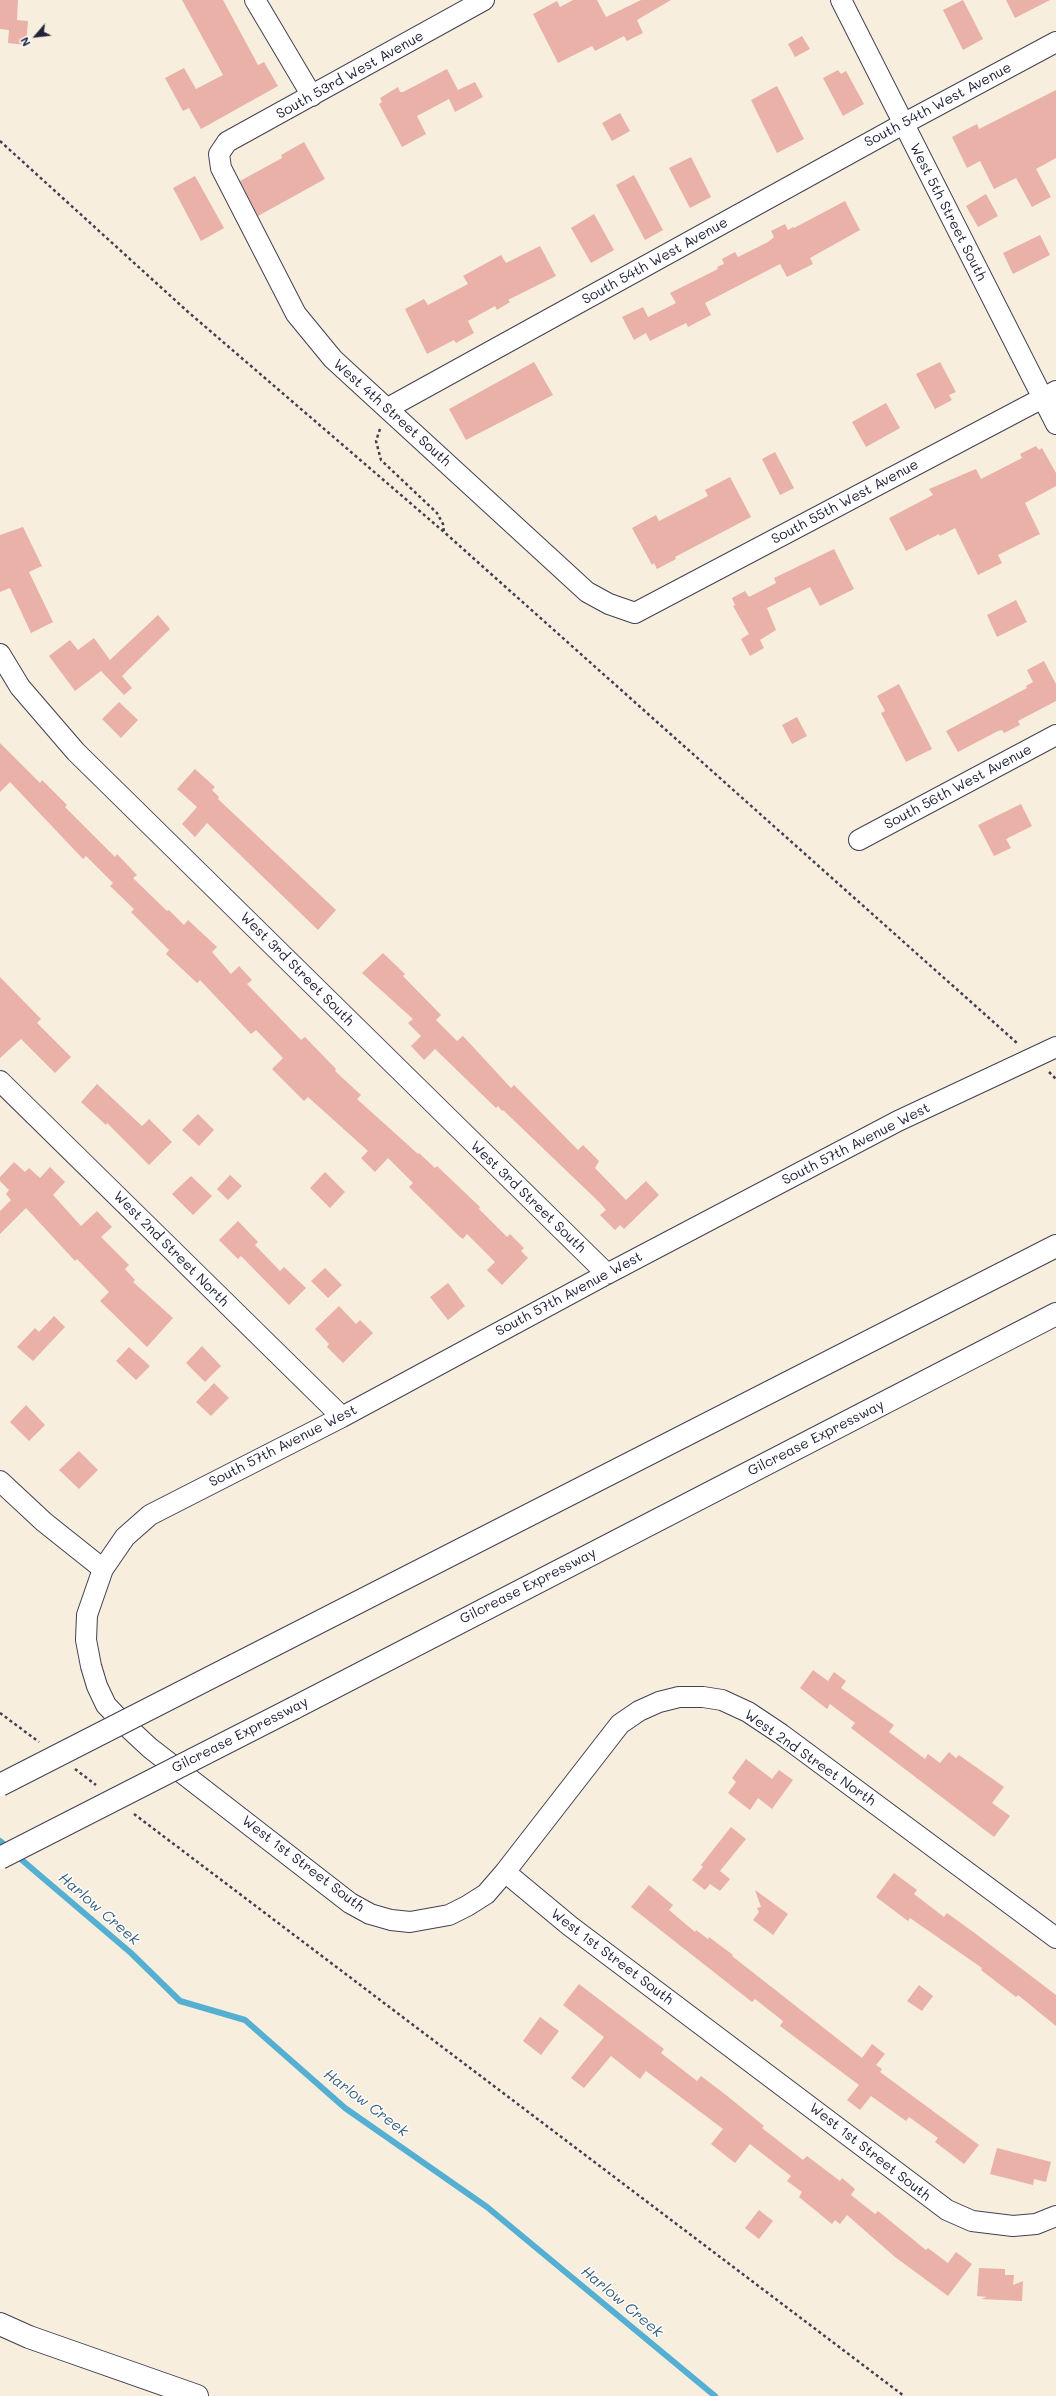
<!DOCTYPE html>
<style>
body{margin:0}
#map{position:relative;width:1056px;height:2396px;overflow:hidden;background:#f8eede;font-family:Mali,sans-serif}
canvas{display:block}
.north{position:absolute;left:16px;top:16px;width:40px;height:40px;-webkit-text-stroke:3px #fff;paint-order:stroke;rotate:242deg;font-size:11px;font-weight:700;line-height:16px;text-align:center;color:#22223b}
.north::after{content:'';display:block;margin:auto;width:14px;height:18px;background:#22223b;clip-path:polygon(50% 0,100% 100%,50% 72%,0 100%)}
</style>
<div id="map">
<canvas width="1056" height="2396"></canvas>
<div class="north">N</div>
</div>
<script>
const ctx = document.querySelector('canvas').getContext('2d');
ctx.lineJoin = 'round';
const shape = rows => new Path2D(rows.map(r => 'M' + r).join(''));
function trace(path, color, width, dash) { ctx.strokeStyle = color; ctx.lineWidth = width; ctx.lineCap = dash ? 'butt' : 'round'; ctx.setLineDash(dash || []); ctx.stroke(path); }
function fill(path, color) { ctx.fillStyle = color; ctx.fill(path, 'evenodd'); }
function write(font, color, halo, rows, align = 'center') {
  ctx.font = font + ' Mali,sans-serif'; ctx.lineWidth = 3; ctx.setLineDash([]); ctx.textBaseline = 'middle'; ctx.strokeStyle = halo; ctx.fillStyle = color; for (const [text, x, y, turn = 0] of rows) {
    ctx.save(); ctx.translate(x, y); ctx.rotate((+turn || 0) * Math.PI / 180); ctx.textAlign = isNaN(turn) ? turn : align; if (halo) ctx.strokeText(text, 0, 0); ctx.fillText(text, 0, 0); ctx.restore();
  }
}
trace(shape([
 [0,1841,9,1849],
 [16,1855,131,1953,180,2001,245,2020,345,2108,487,2207,715,2396]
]), '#54afd2', 6);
fill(shape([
 [0,0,18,0,17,20,28,21,26,45,8,43,9,30,0,29],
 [182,0,223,0,258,65,264,62,278,86,201,129,189,108,183,111,165,78,184,68,196,89,223,75],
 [573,0,597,0,606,17,641,0,671,0,637,20,643,33,627,41,624,36,595,51,592,46,558,63,533,14,557,1,560,7],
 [963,0,983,39,963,50,943,10],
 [1006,0,1050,0,1015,18],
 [802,36,810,49,795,57,788,44],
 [447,69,458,90,475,82,483,97,455,112,449,99,417,116,426,134,402,147,379,104,382,102,380,98,398,87,400,92,403,92],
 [838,70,841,74,846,71,864,104,843,116,823,78],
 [777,86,804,139,777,153,751,100],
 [1056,90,1056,158,1036,169,1051,197,1032,207,1016,178,994,189,980,161,967,168,952,137,977,124,979,129],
 [620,113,630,131,612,141,602,123],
 [304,142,325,179,258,216,240,181,282,158,281,155],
 [691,157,711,197,690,208,669,168],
 [634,175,663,230,645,240,616,185],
 [195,176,224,228,201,241,173,188],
 [986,194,998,216,978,227,966,206],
 [845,201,860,230,810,258,813,264,787,277,780,264,705,303,711,315,688,327,686,323,650,341,646,333,634,340,622,317,643,307,648,317,676,303,670,293,718,269,717,267,724,264,722,259,735,252,738,257,768,242,774,237,771,231,785,224,788,230,793,227,794,228],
 [594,214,614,250,591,263,571,228],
 [1040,235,1050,255,1013,274,1003,253],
 [540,246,556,276,508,300,510,302,497,310,495,306,468,321,474,333,456,343,454,340,427,354,405,309,424,299,428,305,468,284,463,276,501,255,506,263],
 [534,362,553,395,466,440,449,409],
 [940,362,956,392,949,395,952,400,935,409,916,374],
 [886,403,900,428,866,447,852,422],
 [1036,446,1039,450,1042,448,1056,473,1056,486,1025,503,1040,534,998,555,1002,563,978,575,955,528,940,536,939,534,906,551,889,518,933,495,929,489,976,469,981,479,1022,458,1020,454],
 [775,452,794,488,780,495,762,459],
 [730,477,751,517,675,557,676,559,657,569,654,563,652,565,632,528,656,515,659,521,708,496,705,490],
 [23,527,42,566,29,572,53,622,31,633,10,588,0,592,0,535],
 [834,549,854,589,820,606,810,587,767,608,776,630,760,640,764,648,750,656,741,639,749,634,733,606,735,605,732,598,745,591,749,597,776,583,774,578],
 [1016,600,1027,622,997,637,987,615],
 [158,615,170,629,122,676,132,688,124,695,101,671,75,691,49,656,70,640,78,650,94,638,110,660],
 [1044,661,1056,684,1056,701,1018,721,1020,725,1004,733,1002,730,998,731,958,752,946,731,1027,688,1026,686,1033,682,1027,670],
 [899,684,932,749,906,762,881,713,885,711,877,696],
 [119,702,138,720,121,738,102,719],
 [797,717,807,736,792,744,782,725],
 [0,743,40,783,42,780,67,805,65,807,115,857,117,854,137,875,133,878,167,911,169,910,184,925,188,920,217,947,212,952,231,974,239,966,252,980,247,984,301,1040,305,1037,336,1069,335,1071,361,1095,357,1099,418,1154,419,1153,435,1168,437,1166,480,1207,479,1209,507,1237,510,1234,524,1248,521,1251,528,1258,502,1285,487,1270,495,1262,467,1234,463,1239,459,1236,409,1187,413,1183,388,1158,375,1172,361,1158,368,1151,308,1097,304,1101,272,1069,283,1058,256,1030,251,1034,200,980,197,983,166,954,169,950,131,912,134,909,110,886,113,883,86,856,83,859,10,782,0,792],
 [195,769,215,787,212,790,219,797,218,799,336,910,318,930,207,823,195,837,182,824,197,807,177,789],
 [1021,804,1032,826,1006,839,1011,848,994,856,978,825],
 [383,953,405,974,403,976,441,1015,436,1020,457,1041,463,1036,511,1088,514,1085,578,1150,583,1145,599,1161,595,1168,626,1200,646,1181,659,1195,624,1229,620,1225,615,1230,600,1215,606,1210,599,1202,503,1110,502,1111,498,1106,496,1108,435,1049,424,1060,411,1046,421,1036,408,1023,413,1019,362,973],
 [0,977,41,1019,37,1023,71,1057,55,1073,21,1039,0,1058],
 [97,1084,142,1126,149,1119,172,1142,149,1165,107,1123,106,1125,81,1102],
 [198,1114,214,1130,199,1146,182,1130],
 [14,1162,25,1172,29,1168,40,1178,50,1167,65,1182,53,1195,81,1226,97,1211,112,1227,101,1237,129,1265,125,1269,135,1280,133,1282,173,1318,147,1347,100,1301,109,1292,77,1259,75,1261,26,1208,0,1234,0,1211,11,1200,6,1194,9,1190,0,1181,0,1177],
 [325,1172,345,1192,330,1208,310,1188],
 [230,1175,242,1186,228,1200,217,1189],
 [191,1176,212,1196,193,1215,172,1194],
 [238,1221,258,1242,255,1245,280,1271,284,1267,306,1288,289,1305,241,1256,238,1259,219,1240],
 [325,1268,342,1285,328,1298,311,1281],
 [448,1283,465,1306,448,1320,430,1297],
 [339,1306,356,1324,360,1320,373,1333,343,1363,327,1347,329,1344,315,1329],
 [54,1316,65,1327,33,1361,17,1347,35,1328,39,1332],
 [202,1346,221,1366,205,1382,186,1363],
 [129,1347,150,1366,136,1380,116,1361],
 [214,1383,229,1398,211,1416,196,1402],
 [26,1405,45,1425,29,1441,10,1422],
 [79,1451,98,1470,79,1489,59,1470],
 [813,1670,828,1681,834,1672,846,1681,841,1688,894,1725,889,1732,925,1759,928,1754,940,1763,949,1752,956,1758,959,1755,1004,1787,992,1803,1010,1816,994,1837,851,1728,855,1723,830,1704,827,1709,800,1688],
 [746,1759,772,1779,779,1770,793,1780,772,1809,758,1798,750,1810,728,1793,736,1782,732,1778],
 [731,1827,746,1839,720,1871,730,1879,720,1891,710,1884,705,1890,692,1880,703,1867,701,1865],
 [894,1873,917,1890,914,1894,944,1917,947,1913,976,1934,1056,1995,1056,2026,1018,1995,1016,1997,981,1970,982,1968,910,1918,908,1921,876,1897],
 [649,1885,673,1905,669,1910,695,1932,696,1930,708,1939,709,1937,733,1955,732,1956,862,2058,872,2044,885,2054,876,2065,882,2069,880,2072,979,2145,964,2164,935,2142,938,2138,909,2117,906,2121,871,2096,860,2110,847,2100,859,2085,780,2026,783,2021,755,1999,752,2002,631,1907],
 [755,1890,788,1914,773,1935,753,1920,759,1912,757,1908,761,1907],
 [579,1984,664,2049,661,2053,697,2081,701,2076,726,2095,764,2126,762,2128,803,2160,807,2156,840,2181,842,2178,855,2189,851,2195,875,2214,878,2211,926,2250,928,2248,948,2263,956,2252,972,2264,948,2296,895,2257,847,2215,840,2224,835,2220,832,2224,799,2197,802,2192,787,2181,791,2176,750,2144,735,2163,711,2144,723,2129,646,2071,640,2079,611,2056,584,2088,571,2078,604,2037,563,2005],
 [919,1985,933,1996,922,2011,907,2001],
 [540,2017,559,2031,541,2055,523,2041],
 [997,2148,1051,2162,1046,2182,1034,2179,1033,2185,990,2174],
 [759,2210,773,2221,759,2239,745,2228],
 [979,2268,1005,2269,1005,2275,1014,2275,1013,2285,1023,2281,1022,2301,981,2299,987,2297,977,2296]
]), '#e9b1a7');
const minor = shape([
 [255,0,312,96],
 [484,0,227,142,219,154,221,168,296,314,333,359,587,592,609,604,635,613,1056,391],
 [841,0,1056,424],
 [388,408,903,124,1056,42],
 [0,654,20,687,76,752,607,1274],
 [859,840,1056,735],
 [1056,1047,898,1121,607,1274,342,1417,150,1515,125,1537,103,1569,87,1615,86,1640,91,1666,97,1686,106,1705,122,1722,150,1748,350,1903,370,1914,391,1920,410,1922,449,1915,467,1906,486,1894,505,1872,620,1724,639,1711,659,1702,679,1697,703,1697,722,1700,748,1712,781,1734,1056,1938],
 [0,1081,342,1417],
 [0,1481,44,1522,103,1569],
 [505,1872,570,1926,947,2210,972,2221,1013,2226,1036,2224,1056,2216]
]);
const major = shape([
 [0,2324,29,2337,197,2396]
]);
const highway = shape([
 [235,1665,1056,1246],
 [294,1708,1056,1314]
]);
trace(minor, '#424153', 22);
trace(major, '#424153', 24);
trace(highway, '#424153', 24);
trace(shape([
 [0,141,187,311,444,532,1017,1043],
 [380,429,376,441,381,460,437,513,443,524,444,532],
 [1049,1072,1056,1079],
 [0,1713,39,1742],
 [75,1769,96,1785],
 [134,1814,904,2396]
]), '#424153', 2.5, [3, 3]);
trace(minor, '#fff', 20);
trace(major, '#fff', 22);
trace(highway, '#fff', 22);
const highwayBridge = shape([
 [0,1785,235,1665],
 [0,1858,294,1708]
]);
trace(highwayBridge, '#424153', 24, []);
trace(highwayBridge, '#fff', 22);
write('14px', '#22223b', '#fff', [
 ["South 53rd West Avenue",350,75,-29],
 ["South 54th West Avenue",938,105,-28],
 ["West 5th Street South",948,212,63],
 ["South 54th West Avenue",655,261,-29],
 ["West 4th Street South",392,413,42],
 ["South 55th West Avenue",845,502,-28],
 ["South 56th West Avenue",958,787,-28],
 ["West 3rd Street South",297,969,45],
 ["South 57th Avenue West",856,1144,-27],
 ["West 3rd Street South",528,1197,44],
 ["West 2nd Street North",171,1249,45],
 ["South 57th Avenue West",569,1294,-28],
 ["Gilcrease Expressway",816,1438,-27],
 ["South 57th Avenue West",283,1446,-27],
 ["Gilcrease Expressway",528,1586,-27],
 ["Gilcrease Expressway",240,1735,-27],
 ["West 2nd Street North",810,1758,35],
 ["West 1st Street South",303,1864,37],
 ["West 1st Street South",612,1957,37],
 ["West 1st Street South",870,2152,38]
]);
write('italic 15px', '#38617f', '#fff', [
 ["Harlow Creek",99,1909,41],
 ["Harlow Creek",366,2103,37],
 ["Harlow Creek",622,2302,40]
]);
</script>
